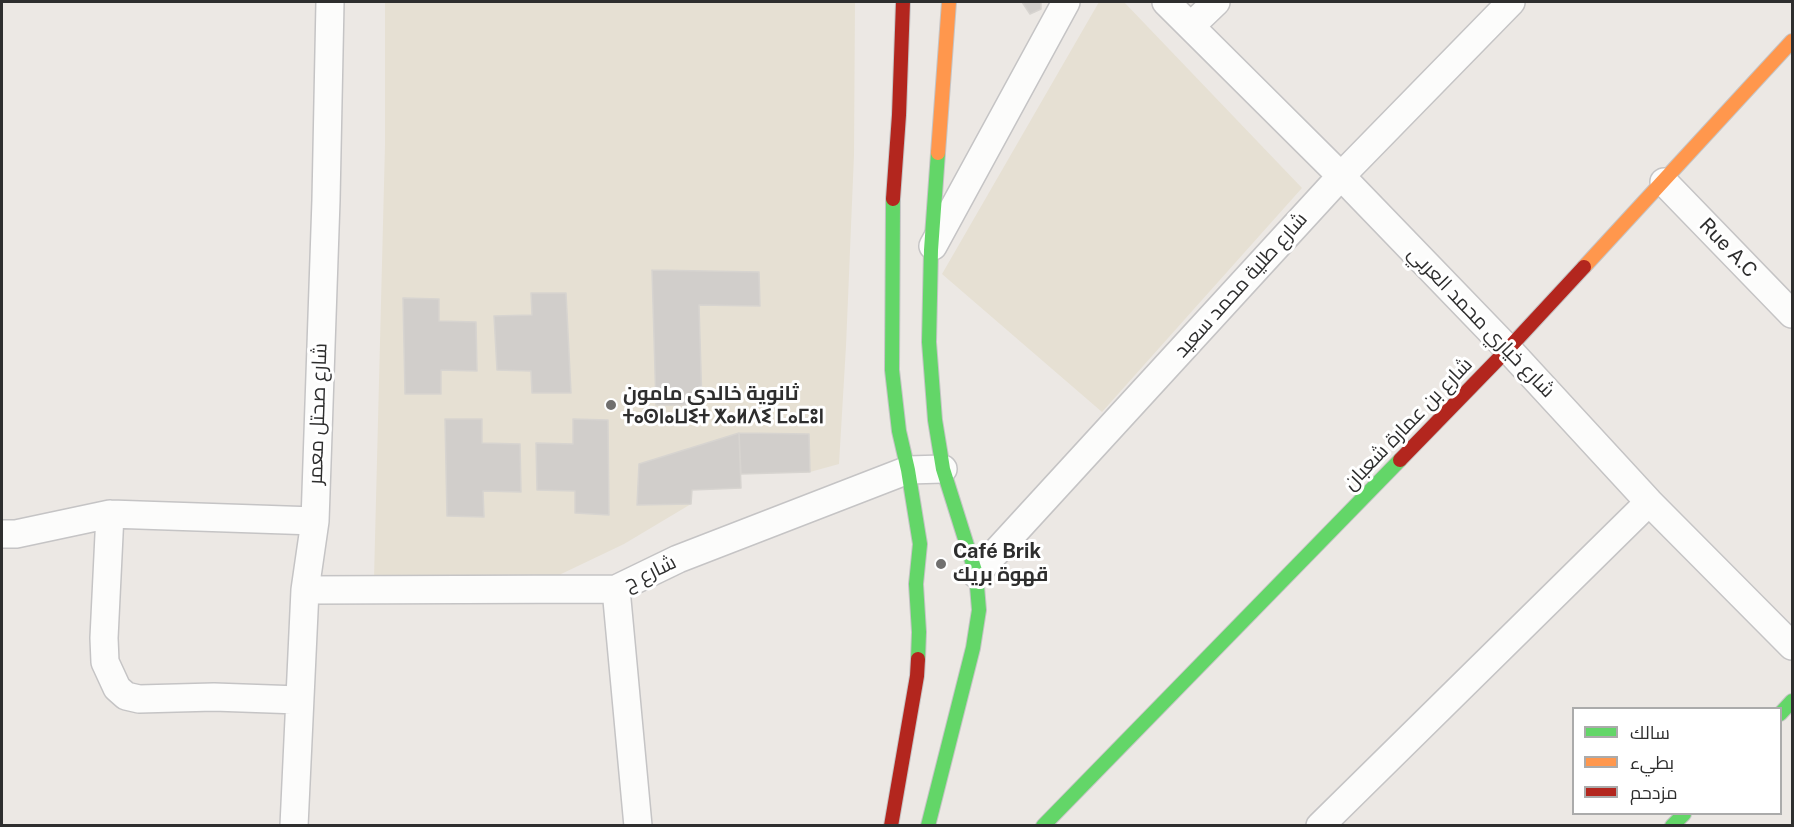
<!DOCTYPE html>
<meta charset="utf-8">
<style>
body{margin:0}
#map{position:relative;width:1794px;height:827px;overflow:hidden;background:#ece8e4;font-family:"Public Sans",Cairo,sans-serif}
canvas{display:block}
.frame{position:absolute;inset:0;border:3px solid #2e2e2e;pointer-events:none}
.legend{position:absolute;left:1572px;top:707px;width:210px;height:108px;box-sizing:border-box;background:#fff;border:2px solid #ababab;margin:0;padding:8px 10px;list-style:none;font-size:18px;color:#2e2e2e}
.legend li{display:flex;align-items:center;gap:12px;height:30px}
.legend b{width:30px;border:2px solid #ababab}
</style>
<div id="map">
<canvas width="1794" height="827"></canvas>
<div class="frame"></div>
<ul class="legend">
<li><b style="height:8px;background:#63d668"></b>سالك</li>
<li><b style="height:8px;background:#ff974d"></b>بطيء</li>
<li><b style="height:8px;background:#b3261e"></b>مزدحم</li>
</ul>
</div>
<script>
const ctx = document.querySelector('canvas').getContext('2d');
ctx.lineJoin = 'round';
function fill(path, color) { ctx.fillStyle = color; ctx.fill(path, 'evenodd'); }
const shape = rows => new Path2D(rows.map(r => 'M' + r).join(''));
function trace(path, color, width, dash) { ctx.strokeStyle = color; ctx.lineWidth = width; ctx.lineCap = dash ? 'butt' : 'round'; ctx.setLineDash(dash || []); ctx.stroke(path); }
function write(font, color, halo, rows, align = 'center') {
  ctx.font = font + ' "Public Sans",Cairo,"Noto Sans Tifinagh",sans-serif'; ctx.lineWidth = 6; ctx.setLineDash([]); ctx.textBaseline = 'middle'; ctx.strokeStyle = halo; ctx.fillStyle = color; for (const [text, x, y, turn = 0] of rows) {
    ctx.save(); ctx.translate(x, y); ctx.rotate((+turn || 0) * Math.PI / 180); ctx.textAlign = isNaN(turn) ? turn : align; if (halo) ctx.strokeText(text, 0, 0); ctx.fillText(text, 0, 0); ctx.restore();
  }
}
fill(shape([
 [385,2,855,2,854,155,846,346,839,464,810,472,741,474,741,488,692,490,691,504,624,544,557,576,374,578,385,145],
 [1099,2,1124,2,1302,188,1102,412,942,274]
]), '#e6e0d3');
const building = shape([
 [1022,2,1041,2,1041,9,1030,14,1022,2],
 [652,270,759,272,760,306,699,305,702,405,656,405,652,270],
 [531,293,566,293,571,393,532,393,531,371,497,370,494,316,532,315,531,293],
 [403,298,439,299,439,321,476,322,477,371,441,370,441,394,405,394,403,298],
 [445,419,482,419,482,443,520,444,521,492,483,491,484,517,447,516,445,419],
 [573,419,608,420,609,515,575,513,575,491,537,490,536,443,573,444,573,419],
 [739,433,809,434,810,472,741,474,739,433],
 [739,433,741,488,692,490,691,504,637,505,639,464,739,433]
]);
fill(building, '#d1cecb');
trace(building, '#d7d4d0', 1.5);
const street = shape([
 [1166,2,1341,176,1508,349,1649,502,1792,646],
 [1192,25,1216,2],
 [1664,182,1792,314],
 [933,246,1066,2],
 [110,514,104,638,105,662,117,688,126,696,139,699,214,697,299,700],
 [2,534,16,534,110,514,315,521],
 [976,574,1341,176,1511,2],
 [616,589,638,826],
 [305,590,616,589,678,559,908,470,943,469],
 [294,826,305,590,315,521,326,200,330,2],
 [1320,826,1649,502]
]);
const fast = shape([
 [893,199,892,370,899,431,908,470,920,544,916,584,919,632,918,659],
 [1780,714,1792,701],
 [928,826,973,648,979,610,976,574,943,469,935,420,929,342,931,250,938,153],
 [1043,826,1400,460],
 [1672,826,1684,814]
]);
const slow = shape([
 [938,153,949,2],
 [1584,267,1792,41]
]);
const jam = shape([
 [893,199,899,115,903,2],
 [1400,460,1508,349,1584,267],
 [891,826,917,676,918,659]
]);
trace(street, '#c5c4c5', 30);
trace(fast, '#c5c4c5', 16);
trace(slow, '#c5c4c5', 16);
trace(jam, '#c5c4c5', 16);
trace(street, '#fcfcfb', 27);
trace(fast, '#63d668', 14);
trace(slow, '#ff974d', 14);
trace(jam, '#b3261e', 14);
for (const [x, y, r, color] of [
 [611,405,6,"#706f6e"],
 [941,564,6,"#706f6e"]
]) { const dot = new Path2D(); dot.arc(x, y, r, 0, 2 * Math.PI); ctx.fillStyle = color; ctx.fill(dot); trace(dot, '#fff', 2); }
write('20px', '#2e2e2e', '#fff', [
 ["Rue A.C",1728,248,46],
 ["شارع طلية محمد سعيد",1241,285,-48],
 ["شارع خياري محمد العربي",1481,322,46],
 ["شارع صحتل معمر",318,414,-88],
 ["شارع بن عمارة شعبان",1408,424,-46],
 ["شارع ح",650,573,-26]
]);
write('bold 20px', '#2e2e2e', '#fff', [
 ["ثانوية خالدي مامون",623,394],
 ["ⵜⴰⵙⵏⴰⵡⵉⵜ ⵅⴰⵍⴷⵉ ⵎⴰⵎⵓⵏ",623,417],
 ["Café Brik",953,552],
 ["قهوة بريك",953,575]
], 'left');
</script>
